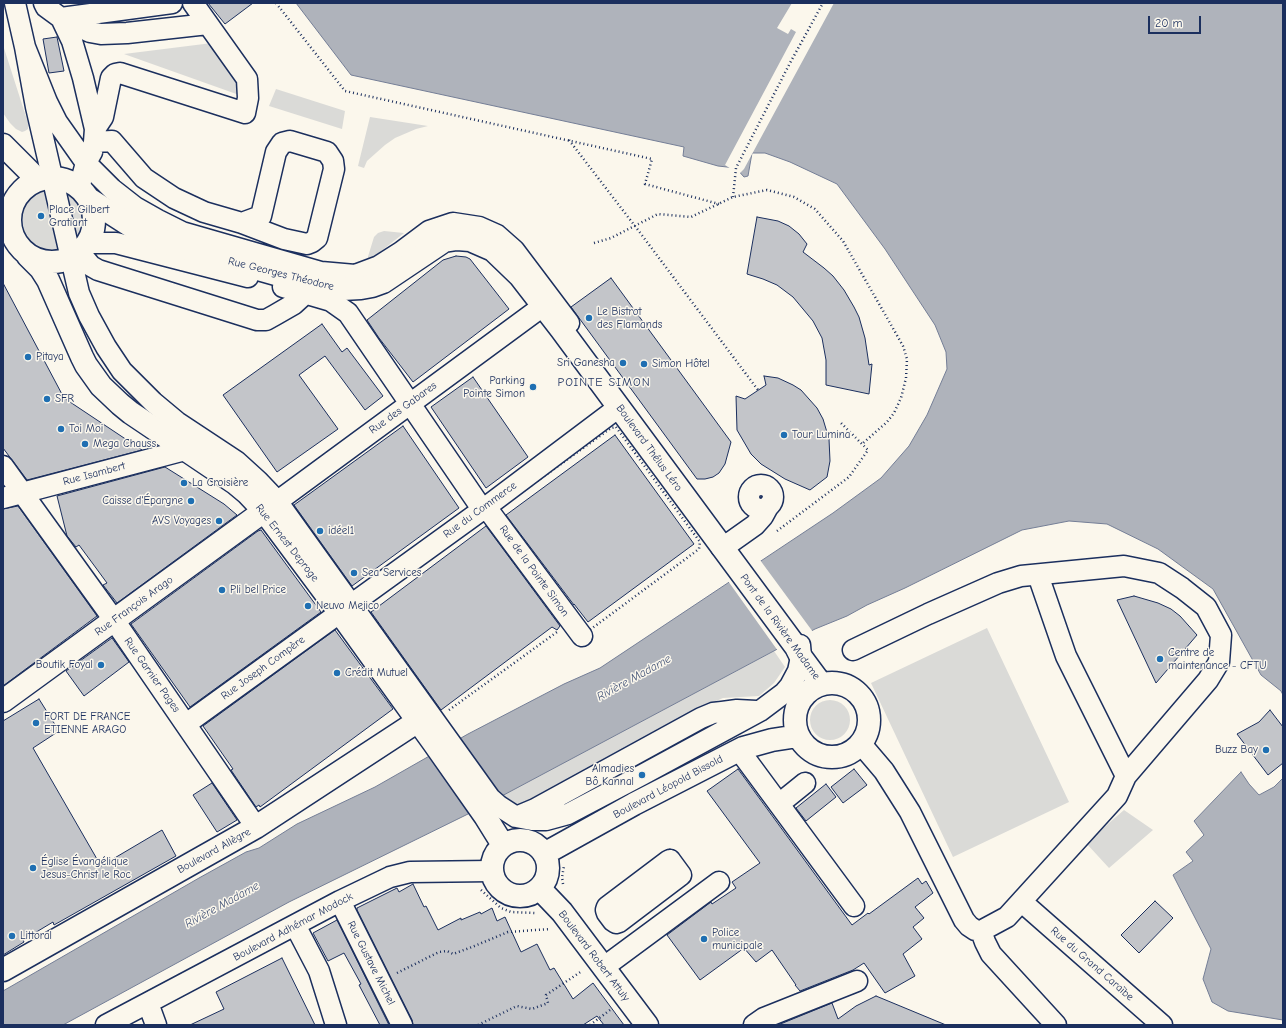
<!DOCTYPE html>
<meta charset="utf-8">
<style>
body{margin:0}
#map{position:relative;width:1286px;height:1028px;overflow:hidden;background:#fbf7ec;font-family:"Comic Neue",sans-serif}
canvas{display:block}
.frame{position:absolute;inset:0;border:4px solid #1b2f5e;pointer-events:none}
.scale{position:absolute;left:1148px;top:16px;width:53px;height:18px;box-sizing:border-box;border:2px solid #1b2f5e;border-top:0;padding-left:5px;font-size:12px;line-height:14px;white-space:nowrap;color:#1b2f5e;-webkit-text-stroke:3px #fbf7ec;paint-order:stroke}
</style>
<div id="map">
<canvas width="1286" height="1028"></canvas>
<div class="frame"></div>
<div class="scale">20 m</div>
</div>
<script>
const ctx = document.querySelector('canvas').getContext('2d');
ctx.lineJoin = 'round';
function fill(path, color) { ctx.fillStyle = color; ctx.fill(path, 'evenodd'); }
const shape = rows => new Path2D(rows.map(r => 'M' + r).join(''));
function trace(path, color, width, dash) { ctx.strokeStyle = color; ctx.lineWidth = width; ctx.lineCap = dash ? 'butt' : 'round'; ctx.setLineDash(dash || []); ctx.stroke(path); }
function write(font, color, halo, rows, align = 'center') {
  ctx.font = font + ' "Comic Neue",sans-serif'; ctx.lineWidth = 3; ctx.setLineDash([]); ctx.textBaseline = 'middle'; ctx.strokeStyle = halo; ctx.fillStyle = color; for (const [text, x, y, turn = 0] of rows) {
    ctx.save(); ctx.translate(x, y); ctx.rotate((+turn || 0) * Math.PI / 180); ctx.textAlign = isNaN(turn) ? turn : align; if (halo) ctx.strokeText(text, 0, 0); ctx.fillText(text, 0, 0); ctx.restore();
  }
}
fill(shape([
 [212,43,247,84,242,96,124,54],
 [3,45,28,123,28,129,25,131,22,132,16,129,10,123,3,113],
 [276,89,345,111,342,129,269,106],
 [370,117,428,126,416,129,395,138,385,145,367,161,364,168,358,166],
 [47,184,63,252,50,253,42,251,26,241,17,228,16,216,19,204,22,199,35,189],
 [60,184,75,192,83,204,86,216,86,225,83,232,75,244],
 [384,231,404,233,366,263,374,237,378,233],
 [987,628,1069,802,953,857,871,683],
 [774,651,785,667,774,683,759,696,723,698,700,708,518,807,501,796],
 '810 720a20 20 0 1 1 40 0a20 20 0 1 1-40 0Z',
 [1124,810,1153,830,1109,868,1086,843]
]), '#dadad7');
const water = shape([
 [296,3,1283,3,1283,695,1281,691,1261,675,1213,589,1158,549,1107,524,1069,521,1022,530,905,588,867,605,847,616,815,629,468,814,289,902,63,1025,3,1025,3,991,199,878,246,852,259,848,297,824,375,787,468,734,564,684,600,668,833,513,881,478,909,446,927,415,947,369,946,352,935,325,885,249,837,184,790,162,765,153,752,153,748,176,744,177,736,168,718,166,683,156,684,147,351,75,296,3],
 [1241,772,1249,784,1259,795,1274,787,1283,778,1283,1020,1228,1011,1212,1002,1203,979,1211,949,1173,875,1193,861,1186,852,1204,835,1194,821,1241,772]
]);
fill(water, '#afb3bb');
trace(water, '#747e96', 1);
fill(shape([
 [792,3,834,3,758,143,744,169,739,174,735,170,731,169,725,165,796,32,791,29,788,34,777,28],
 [760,560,813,632,778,651,728,581]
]), '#fbf7ec');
const building = shape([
 [208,3,253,3,225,24,208,3],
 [57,37,64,71,49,73,43,39,57,37],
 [757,217,778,221,789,226,799,234,807,244,803,252,824,268,833,276,844,290,854,307,859,317,865,338,869,365,872,364,869,394,826,385,826,360,822,338,813,321,793,297,777,285,763,279,747,274,757,217],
 [456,256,466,257,470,259,509,309,413,382,379,338,367,320,443,260,456,256],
 [611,278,731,442,725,464,719,473,713,477,705,479,697,479,571,307,611,278],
 [3,283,64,398,142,450,27,480,3,448,3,283],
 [322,324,342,352,347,348,383,396,365,410,325,356,299,375,338,429,277,472,223,395,322,324],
 [764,376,778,378,793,385,801,390,817,408,823,419,829,439,830,461,827,477,810,490,785,479,761,464,751,454,737,430,736,396,745,399,766,385,764,376],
 [473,377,528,457,486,488,431,407,473,377],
 [403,426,459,508,352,586,294,505,403,426],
 [615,435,694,544,588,622,574,604,574,605,506,515,615,435],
 [165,467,224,504,237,515,117,603,103,585,107,583,96,568,79,545,76,547,67,536,57,496,165,467],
 [18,506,97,616,3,686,3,509,18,506],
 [486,526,560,626,557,630,552,627,441,710,371,612,486,526],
 [261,530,321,612,190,707,131,624,258,531,261,530],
 [1134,596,1158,603,1171,609,1180,616,1197,635,1156,683,1117,600,1134,596],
 [335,630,393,709,260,807,259,805,256,807,231,770,233,769,203,726,335,630],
 [112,638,129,662,84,696,66,671,112,638],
 [39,699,59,731,33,748,101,866,162,830,176,856,54,925,53,922,23,940,24,942,3,955,3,721,39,699],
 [1270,710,1283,727,1283,763,1268,775,1237,734,1259,722,1270,710],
 [738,769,852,925,868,913,869,914,918,878,922,884,926,881,933,893,915,907,924,918,913,927,922,939,903,954,915,976,885,993,864,963,853,970,800,991,795,985,796,985,772,950,756,962,744,948,700,980,667,935,711,902,712,904,736,888,732,882,760,863,707,791,738,769],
 [854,769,867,785,843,803,831,787,854,769],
 [212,783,237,820,217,832,193,795,212,783],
 [826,784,836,797,806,821,796,808,826,784],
 [413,884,424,907,426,906,438,930,461,918,461,920,480,912,481,914,492,908,497,921,505,917,521,952,537,944,550,970,554,968,573,999,593,983,624,1025,604,1025,597,1016,583,1025,413,1025,412,1020,357,910,357,908,397,888,399,892,413,884],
 [1155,901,1173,918,1139,953,1121,935,1155,901],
 [337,920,389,1025,380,1025,359,985,361,984,344,953,328,961,313,933,337,920],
 [282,958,315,1025,190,1025,224,1009,216,992,282,958],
 [876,996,946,1025,778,1025,832,1003,838,1019,856,1006,876,996]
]);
fill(building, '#c3c5c9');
trace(building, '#1b2f5e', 1);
const minor = shape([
 [15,3,25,47,36,107,79,293,89,316,106,347,122,371,153,402,177,422,236,461,258,481,277,501,475,777,490,798,499,806,516,817,532,820,546,820,568,814,642,775,760,711,784,693,790,686,798,671,801,657,800,645],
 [44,3,46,7,61,18,90,32,101,34,127,33,208,24],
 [25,47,47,102,57,122,86,163,112,189,135,207,158,220,182,232,321,272,355,275,379,266,401,252,429,231,453,223,479,227,497,235,514,250,569,323],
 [95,129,103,117,111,78,115,74,120,73,245,113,248,98,247,79,193,3],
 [94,142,112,141,144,178,174,198,204,212,242,223,284,239,307,244,312,242,317,238,334,169,333,161,327,152,290,141,282,143,276,152,261,216,242,223],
 [79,188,86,163,92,152,94,142,95,129,83,78,72,41,61,18,172,3],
 [89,243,116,243,248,277],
 [80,253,91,266,98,270,257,320,266,320,275,315,294,304,306,293],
 [283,287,331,301,348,313,482,509],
 [3,466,114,620,256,827],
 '749 497a12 12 0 1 1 24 0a12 12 0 1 1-24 0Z',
 [3,498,185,450],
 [486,507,582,636],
 [267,509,543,306],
 [721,547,731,542,755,525,763,516,769,505],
 [1038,575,1066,656,1126,776],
 [853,650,928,614,998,583,1021,576,1124,566,1159,573,1182,588,1206,607,1221,635,1219,662,1208,680,1126,776,1117,796,1007,917,981,931,975,930,969,926,964,920,910,812,884,771,861,744],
 [186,724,486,507,619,407],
 [739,750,854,906],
 [779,804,805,783],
 [516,817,535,809,701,718,713,713,722,712,737,710,756,711],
 [670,860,681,875,619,922,616,923,613,921,607,913,606,910,607,907,668,861,670,860],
 [340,901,402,1025],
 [1022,902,1162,1025],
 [295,925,319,971,336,1025],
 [981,931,985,942,991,954,1056,1025],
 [604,967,719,882],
 [148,1003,156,1025],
 [106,1025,340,901,390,877,410,872,491,871],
 [754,1025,764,1018,857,981]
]);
const major = shape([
 [3,145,38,180],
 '10 220a42 42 0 1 1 84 0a42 42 0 1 1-84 0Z',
 [89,199,134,228,151,236,173,245,279,275,331,288,342,289,361,288,372,286,383,282,444,241,457,239,470,240,493,250,520,276,561,329,796,647,801,657,821,684],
 [28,256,41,269,48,280,82,357,86,365,101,386,120,404,131,413,235,483,247,493,264,511,340,613,433,742,485,816,503,845],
 '795 720a37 37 0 1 1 74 0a37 37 0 1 1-74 0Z',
 [3,701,264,511],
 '492 868a28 28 0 1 1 56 0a28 28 0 1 1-56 0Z',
 [544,854,634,804,743,748,772,740,798,736],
 [540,889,562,912,647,1025],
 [3,970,256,827,418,721]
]);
trace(minor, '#1b2f5e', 23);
trace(major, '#1b2f5e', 25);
trace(shape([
 [276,3,345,91,652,159,645,184,719,204],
 [569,140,638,230,758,390],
 [733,197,736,168,790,63,823,3],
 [594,243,611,238,658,214,691,217,733,197,767,190,794,197,815,209,843,241,890,323,903,346,907,359,906,378,901,398,894,413,887,422,862,444],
 [616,427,700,542,699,549,587,632,499,512,501,507,611,428,616,427],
 [777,531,849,477,868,450,841,423],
 [839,677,848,680,867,693,873,704,875,732],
 [449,710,557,632],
 [805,755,819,763,831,764,851,761],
 [563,884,562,877,564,866],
 [481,890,501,908,511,912,535,913],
 [397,973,439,952,447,951,453,954,472,947,508,932,550,929],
 [478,1025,517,1006,532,1009,548,1003,546,995,582,971],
 [590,1025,610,1010]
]), '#1b2f5e', 2.5, [1, 3]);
trace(minor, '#fbf7ec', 20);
trace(major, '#fbf7ec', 22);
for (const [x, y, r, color] of [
 [41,216,4,"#1f6fb2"],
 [589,318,4,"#1f6fb2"],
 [28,357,4,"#1f6fb2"],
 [623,363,4,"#1f6fb2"],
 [644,364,4,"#1f6fb2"],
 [533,387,4,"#1f6fb2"],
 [47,399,4,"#1f6fb2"],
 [61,429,4,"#1f6fb2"],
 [784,435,4,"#1f6fb2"],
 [85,444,4,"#1f6fb2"],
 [184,483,4,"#1f6fb2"],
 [191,501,4,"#1f6fb2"],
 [219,521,4,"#1f6fb2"],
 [320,531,4,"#1f6fb2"],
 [354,573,4,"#1f6fb2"],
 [222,590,4,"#1f6fb2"],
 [308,606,4,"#1f6fb2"],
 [1160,659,4,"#1f6fb2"],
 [101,665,4,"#1f6fb2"],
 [337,673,4,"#1f6fb2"],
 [36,723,4,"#1f6fb2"],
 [1266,750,4,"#1f6fb2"],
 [642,775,4,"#1f6fb2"],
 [33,868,4,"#1f6fb2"],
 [12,936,4,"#1f6fb2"],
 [704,939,4,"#1f6fb2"]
]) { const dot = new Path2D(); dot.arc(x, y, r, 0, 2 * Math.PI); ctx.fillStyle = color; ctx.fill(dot); trace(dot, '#fbf7ec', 1.5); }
write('11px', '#1b2f5e', '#fbf7ec', [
 ["Place Gilbert",49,210],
 ["Gratiant",49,223],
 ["Le Bistrot",597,312],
 ["des Flamands",597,325],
 ["Pitaya",36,357],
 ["Sri Ganesha",615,363,"right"],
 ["Simon Hôtel",652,364],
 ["Parking",525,381,"right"],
 ["Pointe Simon",525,394,"right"],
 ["SFR",55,399],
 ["Toi Moi",69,429],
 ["Tour Lumina",792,435],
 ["Mega Chauss",93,444],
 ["La Croisière",192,483],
 ["Caisse d'Épargne",183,501,"right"],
 ["AVS Voyages",211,521,"right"],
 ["idéel1",328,531],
 ["Sea Services",362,573],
 ["Pli bel Price",230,590],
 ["Neuvo Mejico",316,606],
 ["Centre de",1168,653],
 ["maintenance - CFTU",1168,666],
 ["Boutik Foyal",93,665,"right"],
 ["Crédit Mutuel",345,673],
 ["FORT DE FRANCE",44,717],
 ["ETIENNE ARAGO",44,730],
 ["Buzz Bay",1258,750,"right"],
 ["Almadies",634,769,"right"],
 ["Bô Kannal",634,782,"right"],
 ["Église Évangélique",41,862],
 ["Jesus-Christ le Roc",41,875],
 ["Police",712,933],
 ["municipale",712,946],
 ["Littoral",20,936]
], 'left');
write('11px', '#1b2f5e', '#fbf7ec', [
 ["Rue Georges Théodore",281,274,14],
 ["Rue des Gabares",403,408,-36],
 ["Boulevard Thélus Léro",649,448,54],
 ["Rue Isambert",94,474,-15],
 ["Rue du Commerce",480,510,-36],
 ["Rue Ernest Deproge",287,543,52],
 ["Rue de la Pointe Simon",534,571,54],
 ["Rue François Arago",134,606,-36],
 ["Pont de la Rivière Madame",780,627,54],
 ["Rue Joseph Compère",263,668,-36],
 ["Rue Garnier Pages",152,675,55],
 ["Boulevard Léopold Bissold",668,787,-28],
 ["Boulevard Allègre",214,851,-29],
 ["Boulevard Adhémar Modock",293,927,-28],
 ["Boulevard Robert Attuly",594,956,53],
 ["Rue Gustave Michel",371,963,63],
 ["Rue du Grand Caraïbe",1092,964,41]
]);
ctx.letterSpacing = '1px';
write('12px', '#1b2f5e', '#fbf7ec', [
 ["POINTE SIMON",604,383]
]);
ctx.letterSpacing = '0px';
write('italic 12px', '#47577a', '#fbf7ec', [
 ["Rivière Madame",634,678,-29],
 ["Rivière Madame",222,905,-29]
]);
</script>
